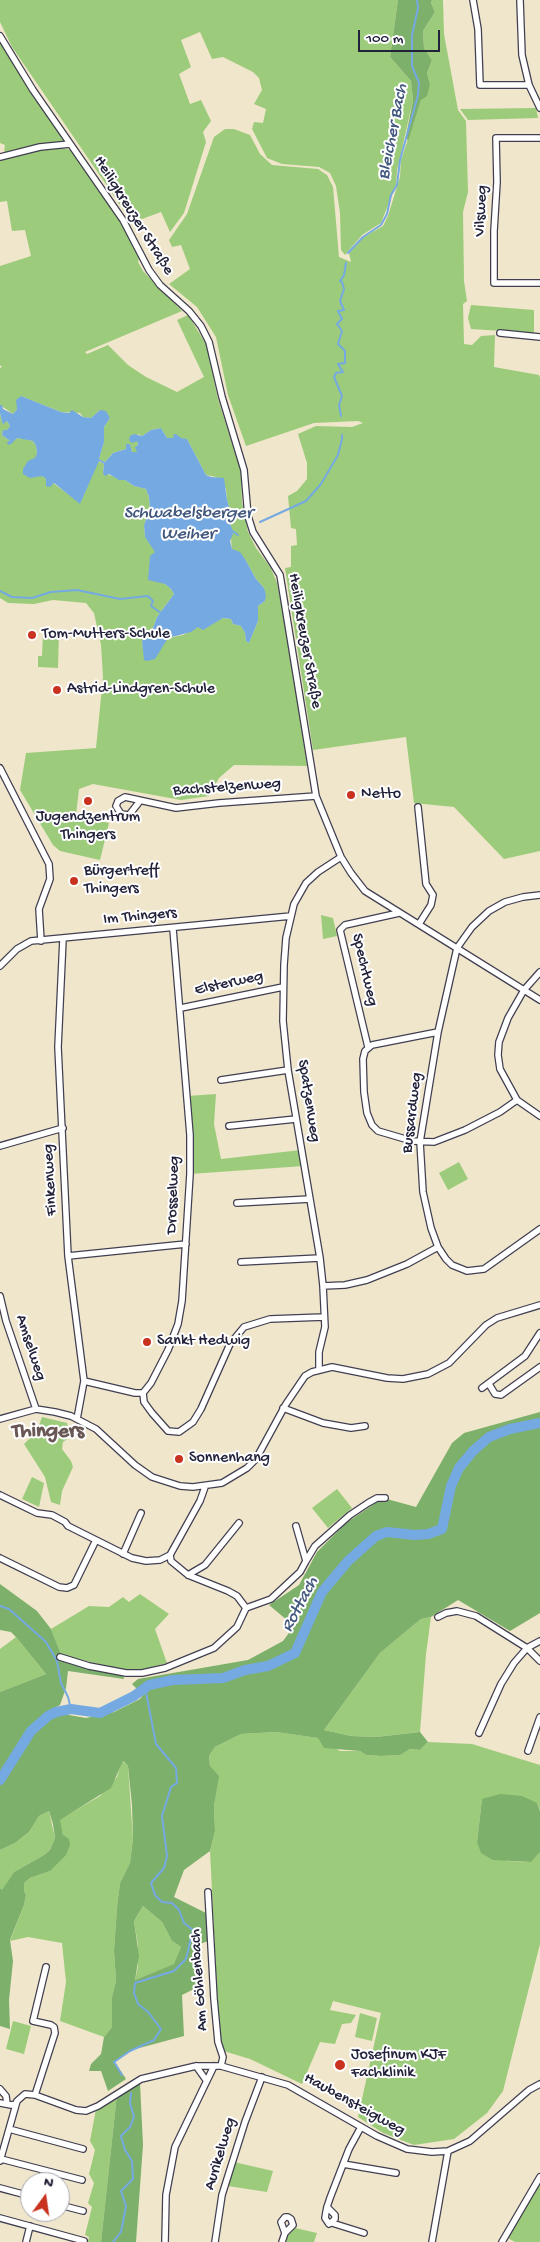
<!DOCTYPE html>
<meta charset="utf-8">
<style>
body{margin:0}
#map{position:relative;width:540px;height:2242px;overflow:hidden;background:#f0e6cb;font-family:"Gochi Hand",sans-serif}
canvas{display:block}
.north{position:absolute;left:20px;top:2172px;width:50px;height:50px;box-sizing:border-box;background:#fff;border:1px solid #a7a7b1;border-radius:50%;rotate:14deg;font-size:14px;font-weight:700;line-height:20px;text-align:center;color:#22223b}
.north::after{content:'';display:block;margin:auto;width:18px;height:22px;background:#c8321e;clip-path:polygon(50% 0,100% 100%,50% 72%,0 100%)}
.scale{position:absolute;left:358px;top:30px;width:82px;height:22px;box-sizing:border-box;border:2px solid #22223b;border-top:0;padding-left:6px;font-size:15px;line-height:18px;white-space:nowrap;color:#22223b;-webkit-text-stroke:4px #fff;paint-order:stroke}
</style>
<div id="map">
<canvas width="540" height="2242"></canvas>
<div class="north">N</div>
<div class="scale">100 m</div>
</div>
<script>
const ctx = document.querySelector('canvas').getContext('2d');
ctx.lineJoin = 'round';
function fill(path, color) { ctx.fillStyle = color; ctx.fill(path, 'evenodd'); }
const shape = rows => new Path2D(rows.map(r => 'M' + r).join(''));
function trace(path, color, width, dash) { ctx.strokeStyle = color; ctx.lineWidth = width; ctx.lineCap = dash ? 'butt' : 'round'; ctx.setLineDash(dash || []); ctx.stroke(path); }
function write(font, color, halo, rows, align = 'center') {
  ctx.font = font + ' "Gochi Hand",sans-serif'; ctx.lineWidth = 4; ctx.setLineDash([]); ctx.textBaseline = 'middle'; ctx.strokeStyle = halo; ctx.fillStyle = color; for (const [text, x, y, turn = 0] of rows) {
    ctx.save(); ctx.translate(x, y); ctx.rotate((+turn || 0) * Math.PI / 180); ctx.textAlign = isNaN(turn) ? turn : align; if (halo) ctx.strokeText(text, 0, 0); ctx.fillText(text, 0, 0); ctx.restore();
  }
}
fill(shape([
 [0,0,398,0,390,57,411,81,413,100,397,171,396,185,381,223,362,235,345,255,341,250,340,213,336,186,330,173,319,167,282,164,267,158,252,129,254,122,263,123,266,109,254,104,262,90,259,78,253,72,223,57,212,59,200,32,181,40,191,67,179,74,190,104,201,100,211,121,203,132,206,142,184,213,170,232,161,212,142,219,127,215,12,47,0,22],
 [432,0,443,0,444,34,458,110,466,121,468,192,463,212,464,281,467,301,463,304,464,344,472,345,481,336,495,335,494,367,539,375,540,378,540,851,504,859,454,807,414,803,406,737,313,750,285,568,291,567,291,546,297,545,296,529,291,528,288,496,297,491,307,479,307,463,298,434,316,426,352,427,363,423,358,421,314,423,246,446,228,395,216,337,197,307,169,284,190,269,181,245,172,247,169,240,187,214,214,137,225,129,234,129,250,135,260,154,272,165,318,169,327,175,333,187,339,257,351,262,349,253,364,237,383,226,388,216,400,177,401,160,421,100,430,84,427,73,432,60,424,48,423,31,435,12,431,3],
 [0,42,31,92,65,141,63,143,4,153,5,145,0,143],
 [536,108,538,118,468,120,460,109],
 [63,148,71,150,121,222,139,258,138,262,143,271,182,311,85,352,87,354,108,345,128,365,146,377,177,392,204,377,177,320,188,315,206,344,218,399,241,472,242,502,248,532,256,548,271,568,277,583,290,649,307,766,234,765,219,778,209,796,181,800,93,784,79,789,76,815,109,823,100,860,60,851,53,845,20,790,26,753,96,748,103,677,101,645,94,613,86,603,53,600,34,604,8,603,0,598,0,413,2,422,7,421,10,426,7,430,3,431,2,435,10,441,15,440,17,438,25,439,33,441,36,446,37,453,34,476,42,476,53,483,80,503,98,461,104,464,103,473,125,480,134,486,146,489,149,497,150,509,144,525,145,537,155,549,165,584,171,589,174,594,157,617,153,628,145,635,142,641,143,649,164,643,168,638,183,635,198,627,206,627,223,618,231,619,233,624,241,626,245,633,246,641,249,643,258,621,258,606,265,601,264,588,256,579,245,559,232,550,229,517,230,510,227,500,226,489,216,477,206,475,187,439,167,438,161,428,151,430,142,436,138,434,137,452,132,452,130,444,126,444,126,449,113,453,105,462,99,459,104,442,104,427,110,418,100,410,91,418,83,417,80,413,61,412,21,396,17,409,13,414,0,405,0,368,2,367,0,365,0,266,31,256,25,230,12,231,7,201,0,202,0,159,40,150],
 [471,305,534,310,534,333,471,329,468,318],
 [43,631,59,632,58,668,38,667,38,656,42,656],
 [321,915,333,918,337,936,323,939],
 [216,1094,214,1124,221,1159,301,1150,304,1166,190,1174,187,1096],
 [459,1162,468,1179,448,1190,439,1173],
 [42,1417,67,1423,68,1427,73,1432,73,1435,63,1442,62,1449,71,1461,73,1467,62,1491,60,1505,51,1502,45,1477,24,1444,37,1431],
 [32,1477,44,1483,39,1507,22,1499],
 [337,1489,352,1508,328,1528,312,1508],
 [140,1594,169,1614,155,1629,167,1663,137,1671,120,1669,61,1655,51,1629,89,1606,109,1607,123,1597,129,1602],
 [431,1617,426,1654,420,1732,376,1737,351,1736,324,1730,380,1653,421,1619],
 [16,1637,46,1674,0,1692,0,1649],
 [276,1732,319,1738,340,1751,360,1751,366,1755,381,1756,399,1755,410,1749,420,1750,428,1742,472,1744,540,1765,540,1810,537,1803,482,1799,477,1842,507,1861,530,1862,540,1852,540,1944,503,2091,487,2113,454,2139,414,2145,383,2133,358,2117,381,2013,333,2001,330,2010,356,2015,351,2023,342,2024,335,2044,320,2042,302,2084,250,2059,220,2050,210,1851,215,1831,214,1806,218,1777,210,1766,209,1756,215,1747,241,1734],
 [122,1761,128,1766,133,1839,130,1863,120,1883,117,1907,114,1951,116,1981,112,1997,112,2027,104,2037,60,2021,66,1982,62,1943,28,1937,10,1941,24,1905,26,1895,24,1891,24,1883,30,1878,50,1871,63,1835,59,1820,100,1796,117,1777],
 [49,1811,55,1838,50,1850,44,1855,14,1872,2,1891,0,1888,0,1850,15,1843,29,1832,39,1816],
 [143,1906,162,1922,172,1941,181,1947,175,1964,135,1980,138,1967,138,1945,134,1921],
 [360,2013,377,2018,372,2041,355,2037],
 [13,2021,31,2026,24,2054,6,2049],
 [117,2094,101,2242,88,2242,89,2237,85,2235,92,2207,88,2203,94,2183,89,2174,95,2150,90,2141,96,2109],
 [234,2162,273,2171,267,2192,228,2186],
 [540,2180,540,2242,515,2242,506,2237],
 [295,2228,317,2233,314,2242,286,2242,288,2233]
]), '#9ccc7b');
fill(shape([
 [398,0,432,0,431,3,435,12,423,31,424,48,432,60,427,73,430,84,427,96,421,100,408,141,406,136,413,100,411,81,390,57],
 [540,1412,540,1613,510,1631,458,1600,431,1617,421,1619,380,1653,324,1730,351,1736,376,1737,420,1732,428,1742,420,1750,410,1749,400,1755,381,1756,366,1755,360,1751,324,1748,318,1738,276,1732,241,1734,215,1747,209,1756,210,1766,219,1776,214,1806,215,1831,210,1851,184,1870,174,1897,206,1913,208,1941,195,1946,200,1986,182,1995,184,2036,132,2050,115,2062,126,2079,108,2091,101,2071,89,2071,91,2064,101,2054,104,2037,112,2027,112,1997,116,1981,114,1951,117,1907,120,1883,130,1863,133,1839,132,1805,128,1766,123,1761,111,1788,60,1820,63,1835,69,1839,70,1845,66,1855,50,1871,30,1878,24,1883,24,1891,26,1895,24,1905,10,1940,13,1961,9,2000,10,2029,0,2026,0,1888,2,1890,14,1872,44,1855,50,1850,55,1838,53,1824,49,1811,39,1816,29,1832,15,1843,0,1850,0,1692,46,1674,16,1637,11,1632,0,1630,0,1584,37,1611,51,1629,64,1662,123,1674,124,1679,68,1671,66,1688,60,1705,46,1713,53,1715,63,1714,86,1718,114,1712,140,1699,148,1689,136,1688,132,1684,138,1679,248,1660,283,1641,294,1626,269,1605,299,1585,317,1552,346,1523,383,1498,416,1507,452,1443,464,1433],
 [143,1906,162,1922,172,1941,181,1947,174,1964,135,1980,139,1956,134,1921],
 [500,1794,522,1796,537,1803,540,1811,540,1852,531,1862,493,1860,481,1853,477,1842,482,1799],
 [140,2083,143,2145,136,2242,101,2242,117,2094]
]), '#7db06b');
fill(shape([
 [21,396,61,412,69,413,72,410,83,417,91,418,100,410,106,411,110,418,104,427,104,442,99,459,105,462,113,453,126,449,126,444,130,444,132,452,137,452,135,447,138,445,137,441,132,443,129,440,130,436,134,434,142,436,151,430,161,428,167,438,173,438,174,434,176,434,181,438,187,439,206,475,211,477,224,478,227,500,230,510,229,517,233,534,230,541,232,549,240,552,245,559,256,579,264,588,266,595,265,601,258,606,258,621,249,643,246,641,245,633,241,626,233,624,231,619,223,618,203,630,198,627,191,632,168,638,155,659,147,661,144,660,142,641,145,635,153,628,157,617,174,594,171,589,165,584,148,580,150,556,155,552,145,537,144,525,150,509,149,497,146,489,134,486,125,480,119,480,109,474,105,476,103,473,104,464,99,461,80,504,54,483,50,487,46,486,46,479,42,476,30,478,23,474,23,469,28,461,35,458,37,453,36,446,33,441,17,438,11,444,8,445,7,442,10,441,2,435,3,430,7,430,10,426,7,421,3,424,2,422,0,413,0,405,2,405,3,409,13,414,17,409,16,400]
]), '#75a9e2');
trace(shape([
 [348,253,363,237,381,225,387,214,391,195,397,185,400,160,418,95,419,83,412,66,412,35,418,8,417,0],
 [341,416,339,405,342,396,334,377,336,373,343,372,338,364,345,363,345,351,338,344,342,331,337,324,342,319,338,311,344,310,340,301,344,289,342,282,340,281,344,275,346,263],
 [260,522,306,501,321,484,338,455,342,439,342,435],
 [231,530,238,535],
 [0,591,12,597,32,598,51,592,77,590,120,599,148,596,153,601,151,606,161,613],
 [0,1606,9,1609,46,1642,57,1661,61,1683,68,1697,71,1709],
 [122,2075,114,2062,130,2051,154,2040,161,2029,148,2012,138,2004,134,1993,135,1983,174,1971,186,1959,193,1930,184,1923,179,1910,172,1903,162,1902,155,1895,151,1883,164,1868,167,1856,162,1816,171,1787,177,1783,176,1768,156,1744,145,1687],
 [113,2242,121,2232,126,2206,121,2191,133,2179,132,2161,125,2150,121,2136,130,2127,134,2117,130,2103,131,2093]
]), '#75a9e2', 2);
trace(shape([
 [0,1780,31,1731,48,1716,56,1712,71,1709,100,1713,134,1696,149,1685,173,1680,223,1678,245,1670,268,1666,295,1653,322,1592,348,1561,376,1536,387,1532,415,1535,428,1534,442,1529,451,1486,459,1468,473,1451,489,1437,510,1429,540,1423]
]), '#75a9e2', 10);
const minor = shape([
 [473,0,478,29,480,85,529,85],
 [520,0,522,55,529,85,540,108],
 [0,36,33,90,123,220,149,270,160,285,189,311,201,326,209,342,222,397,244,470,248,516,253,532,280,575,316,796,341,857,351,873,365,891,540,1000],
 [540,138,496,138,497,182,494,231,494,283,540,283],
 [0,157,40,147,70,144],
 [500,333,540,337],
 [0,768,49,864,50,879,39,909,41,941],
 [140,801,129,815,121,814,116,806,118,801,125,797,176,808,219,803,316,796],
 [418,807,426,884,433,895,431,905,419,924],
 [540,895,523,897,505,902,489,911,472,927,457,948,438,1032,420,1142,423,1192,431,1228,438,1247,446,1259,452,1265,467,1271,484,1269,540,1229],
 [63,939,58,1047,68,1256,84,1381,77,1419],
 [0,966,17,949,31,941,291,916],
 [540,972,524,990,508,1018,499,1042,498,1055,500,1069,517,1100,540,1116],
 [181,1008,283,987],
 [438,1032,372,1045,365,1051,363,1059,364,1092,367,1113,372,1125,378,1131,412,1141,434,1142,465,1130,500,1112,517,1100],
 [368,1047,340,930,345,925,399,913],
 [221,1080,288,1070],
 [229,1126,296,1119],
 [0,1146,63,1128],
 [237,1203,310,1199],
 [68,1256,186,1244],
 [241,1262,320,1258],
 [323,1286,345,1285,367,1280,407,1264,438,1247],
 [0,1296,6,1321,36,1409],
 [319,1369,319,1352,325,1327,323,1286,320,1258,288,1070,283,1021,284,965,286,938,294,904,306,883,318,872,341,857],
 [84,1381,135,1393,143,1393,151,1383,168,1350,178,1324,182,1301,190,1174,190,1135,173,929],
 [489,1384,495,1394,501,1395,540,1367],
 [482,1388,525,1356,540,1333],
 [143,1393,144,1402,152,1413,168,1431,179,1432,193,1422,201,1409,230,1344,244,1327,270,1319,324,1317],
 [283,1408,323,1423,351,1428,365,1426],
 [0,1419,36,1409,55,1412,71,1416,96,1429,135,1465,152,1477,180,1486,193,1487,222,1483,247,1468,256,1459,286,1404,305,1376,312,1372,332,1367,387,1378,403,1379,428,1374,449,1363,486,1325,497,1318,540,1305],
 [0,1495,37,1513,52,1515,65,1522,68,1526,132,1558,146,1561,160,1560,170,1555,200,1501,205,1487],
 [123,1554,141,1513],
 [170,1555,171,1561,188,1575,228,1591,237,1596,246,1608],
 [0,1558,59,1587,67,1588,74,1585,96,1540],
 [306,1561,315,1546,350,1515,368,1503,377,1498,385,1498],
 [188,1575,205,1565,239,1523],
 [438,1617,446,1613,457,1611,476,1616,527,1648,540,1661],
 [60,1657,89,1666,126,1673,142,1673,165,1668,214,1648,237,1627,246,1608,271,1599,300,1572,306,1561,296,1526],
 [479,1733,501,1684,514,1663,527,1648,540,1641],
 [528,1751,540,1717],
 [208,1892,214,1999,218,2042,223,2057,221,2066],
 [196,2066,206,2080],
 [0,2089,6,2096,7,2104],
 [35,2095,55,2033,54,2027,51,2025,33,2021,46,1967],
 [0,2103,11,2105,16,2104],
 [9,2129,83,2149],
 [1,2159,82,2180],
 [0,2161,17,2101,25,2094,35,2095,76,2110,86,2111,98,2106,141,2079,196,2066,221,2066,288,2085,377,2136,407,2149,432,2152,448,2151,470,2141,529,2090,540,2084],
 [343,2164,396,2173],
 [0,2188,30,2196],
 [60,2205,83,2211],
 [327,2207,335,2215,335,2219,329,2224,325,2218,326,2212,327,2207,330,2198,349,2149,361,2127],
 [0,2218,84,2241],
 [332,2223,364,2233],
 [26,2242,30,2226],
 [165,2242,166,2195,175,2147,214,2066],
 [215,2242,222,2195,245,2122,262,2077],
 [282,2242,285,2233,293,2225,291,2219,288,2217,285,2217,281,2222,285,2233],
 [432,2242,448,2151],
 [502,2242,540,2177]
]);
trace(minor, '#413f51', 8);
trace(minor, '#fff', 5.5);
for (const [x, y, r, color] of [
 [32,635,5,"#c8321e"],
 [57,690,5,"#c8321e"],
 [351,795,5,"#c8321e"],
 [88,801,5,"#c8321e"],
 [74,881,5,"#c8321e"],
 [147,1342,5,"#c8321e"],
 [179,1459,5,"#c8321e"],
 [340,2065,6,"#c8321e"]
]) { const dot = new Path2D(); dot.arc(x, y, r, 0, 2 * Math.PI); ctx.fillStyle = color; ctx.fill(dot); trace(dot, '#fff', 2); }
write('16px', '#22223b', '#fff', [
 ["Vilsweg",482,211,-87],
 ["Heiligkreuzer Straße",133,216,58],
 ["Heiligkreuzer Straße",304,641,80],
 ["Bachstelzenweg",227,788,-4],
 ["Im Thingers",140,917,-5],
 ["Spechtweg",364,970,77],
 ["Elsterweg",229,984,-12],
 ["Spatzenweg",308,1101,81],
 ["Bussardweg",413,1113,-83],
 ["Finkenweg",51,1180,-93],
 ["Drosselweg",174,1195,-88],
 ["Amselweg",30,1348,72],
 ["Am Göhlenbach",200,1980,-94],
 ["Haubensteigweg",354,2105,29],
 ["Aurikelweg",221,2154,-73]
]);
write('16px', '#22223b', '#fff', [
 ["Tom-Mutters-Schule",42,635],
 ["Astrid-Lindgren-Schule",67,690],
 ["Netto",361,795],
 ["Jugendzentrum",88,818,"center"],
 ["Thingers",88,836,"center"],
 ["Bürgertreff",84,872],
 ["Thingers",84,890],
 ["Sankt Hedwig",157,1342],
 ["Sonnenhang",189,1459],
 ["Josefinum KJF",351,2056],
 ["Fachklinik",351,2074]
], 'left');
write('italic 18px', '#43587e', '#fff', [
 ["Bleicher Bach",394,132,-79],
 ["Schwabelsberger",188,514],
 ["Weiher",188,535],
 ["Rottach",301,1605,-62]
]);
write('bold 21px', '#685754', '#fff', [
 ["Thingers",48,1433]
]);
</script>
